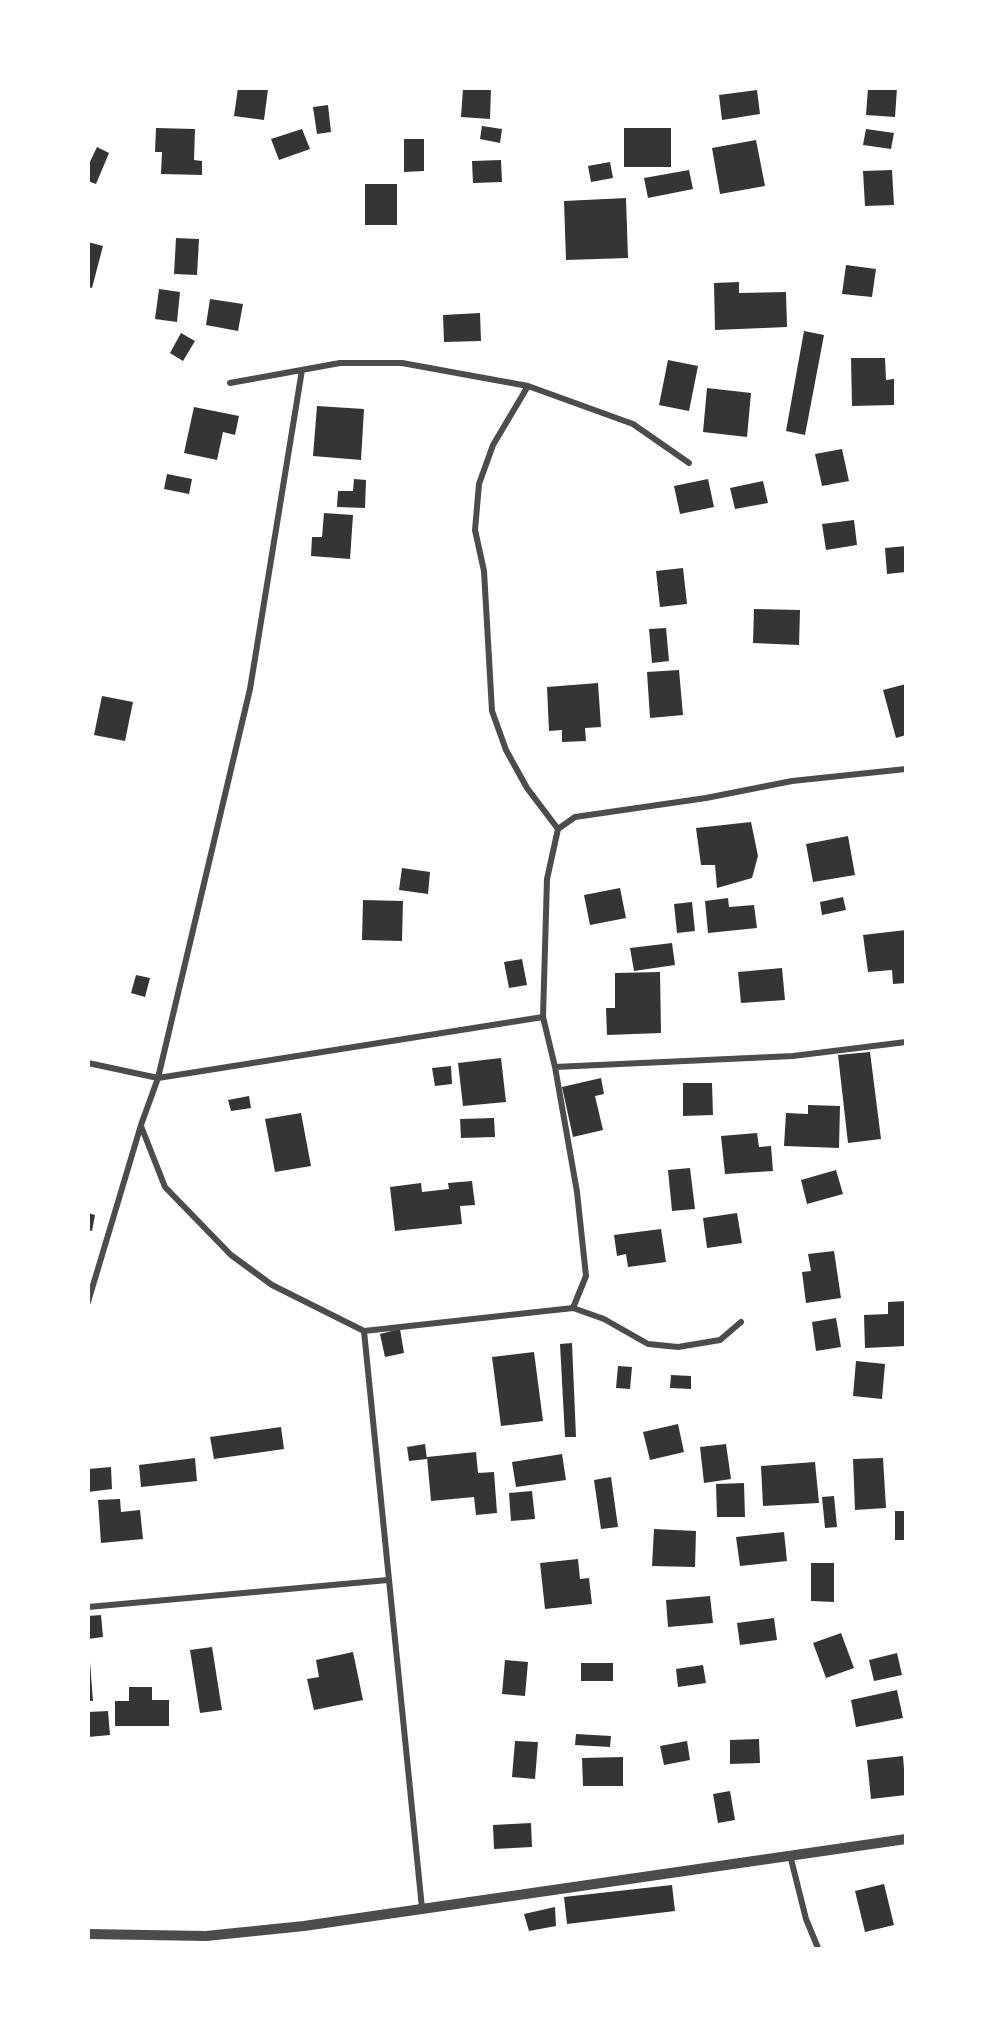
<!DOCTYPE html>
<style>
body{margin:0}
#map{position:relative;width:994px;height:2037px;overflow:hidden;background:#fff;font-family:"Open Sans",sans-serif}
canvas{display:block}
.frame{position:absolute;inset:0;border:90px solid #fff;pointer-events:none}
</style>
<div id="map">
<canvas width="994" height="2037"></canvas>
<div class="frame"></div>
</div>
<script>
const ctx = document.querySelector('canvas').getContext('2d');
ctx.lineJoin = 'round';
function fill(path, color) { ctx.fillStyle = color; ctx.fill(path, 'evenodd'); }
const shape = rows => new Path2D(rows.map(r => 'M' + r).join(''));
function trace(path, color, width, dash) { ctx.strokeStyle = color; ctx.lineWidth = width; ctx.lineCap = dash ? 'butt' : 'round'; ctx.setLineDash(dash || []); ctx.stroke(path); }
fill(shape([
 [238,88,268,89,264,120,234,116],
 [463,88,491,88,490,119,461,117],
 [868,88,897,88,895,117,866,115],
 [757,90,760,114,722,120,719,95],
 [328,105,331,132,317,134,313,107],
 [482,126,502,129,500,143,480,139],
 [156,128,195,129,194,160,202,161,202,175,161,174,162,152,155,152],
 [624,128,671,128,671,167,624,167],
 [302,129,310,149,279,160,271,139],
 [866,129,894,133,891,149,863,145],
 [404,139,424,139,424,171,404,172],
 [756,140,765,186,720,194,712,148],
 [97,147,109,153,96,184,88,181,88,166],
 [501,160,502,182,473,183,472,161],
 [610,162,613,178,591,182,588,166],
 [689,170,693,189,648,198,644,178],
 [892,170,894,205,865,206,863,171],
 [365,184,397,184,397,225,365,225],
 [626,198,628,258,566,260,564,201],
 [176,238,199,239,197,275,174,274],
 [88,242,103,246,92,288,88,287],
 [846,265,876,269,872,297,842,294],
 [739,282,739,293,786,292,787,327,715,330,714,283],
 [159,289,180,292,177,322,155,319],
 [210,299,243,304,238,331,206,325],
 [480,313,481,341,444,342,443,315],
 [804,331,824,335,805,435,786,431],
 [181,333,195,341,183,361,170,353],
 [851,358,885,358,886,380,894,379,894,405,852,406],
 [668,360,698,366,689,411,659,405],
 [707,388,751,393,747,437,703,432],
 [317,406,364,409,361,460,313,456],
 [194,407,239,416,235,435,223,432,217,460,184,453],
 [842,449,849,481,822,486,815,454],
 [167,474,192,479,189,494,164,489],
 [354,479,366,480,365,508,337,507,338,491,353,491],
 [708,479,714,507,680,514,674,486],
 [763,481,768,503,735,509,730,488],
 [324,513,353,515,350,559,311,556,312,537,322,537],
 [854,520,857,545,826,550,822,524],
 [906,546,906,572,887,574,885,548],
 [683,568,687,604,660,607,656,571],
 [754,609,800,610,799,645,753,643],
 [666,628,669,661,652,663,649,629],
 [679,670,683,715,650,718,647,672],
 [598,683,601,727,585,728,586,741,562,742,562,730,549,731,547,687],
 [906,684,906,735,896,738,883,690],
 [102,696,133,702,125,741,94,735],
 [751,822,758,856,752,878,717,888,715,865,701,865,696,828],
 [848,836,855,875,813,882,806,844],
 [402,868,430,872,428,894,399,890],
 [620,888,626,918,590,925,584,895],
 [843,897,846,910,822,915,820,902],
 [728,898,729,907,754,905,757,928,708,933,705,901],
 [363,900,403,901,402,941,362,940],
 [692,902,695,931,677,933,674,904],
 [906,930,906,983,893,984,892,970,868,972,863,935],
 [672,943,675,965,634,971,630,948],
 [522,959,527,985,509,988,504,962],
 [782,968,785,1000,741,1003,738,972],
 [660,972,661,1033,607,1035,606,1008,615,1008,615,973],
 [136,975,150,978,145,997,131,993],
 [870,1052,881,1139,848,1143,838,1055],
 [501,1058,506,1102,463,1106,458,1063],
 [451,1066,452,1084,435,1086,432,1068],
 [601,1078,604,1094,595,1096,603,1130,573,1137,562,1087],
 [683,1083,712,1083,713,1115,683,1116],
 [249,1096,251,1108,231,1111,228,1100],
 [808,1105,840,1106,839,1148,784,1146,786,1113,808,1114],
 [301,1113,311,1166,275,1172,265,1119],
 [494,1118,495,1137,461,1138,460,1119],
 [757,1133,759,1147,771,1146,773,1171,725,1174,721,1136],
 [690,1168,695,1209,672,1211,668,1170],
 [836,1170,843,1194,807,1204,801,1180],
 [472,1181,475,1205,460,1206,462,1224,395,1231,390,1187,421,1183,422,1192,449,1189,448,1183],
 [88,1213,95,1215,92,1231,88,1230],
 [737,1213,742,1243,707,1248,703,1218],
 [661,1229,666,1262,628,1267,626,1254,617,1256,614,1235],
 [834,1251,841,1298,806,1303,802,1272,811,1271,808,1254],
 [906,1301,906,1346,865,1348,864,1315,888,1314,888,1302],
 [836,1318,841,1347,816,1351,812,1322],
 [400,1329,404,1353,385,1357,380,1334],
 [572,1343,576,1437,565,1437,560,1344],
 [534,1352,543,1421,501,1426,492,1357],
 [856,1361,885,1364,882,1399,853,1396],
 [618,1366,632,1367,630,1389,616,1388],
 [671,1375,691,1376,691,1389,670,1388],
 [678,1424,684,1452,650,1460,643,1432],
 [281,1427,284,1449,214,1459,210,1437],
 [425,1444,427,1459,409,1461,407,1447],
 [726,1444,731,1479,704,1483,700,1447],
 [476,1452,478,1473,494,1472,497,1513,476,1515,474,1497,431,1501,427,1457],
 [562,1454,566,1480,516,1487,512,1462],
 [195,1458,197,1481,141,1487,139,1465],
 [883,1458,886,1508,855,1510,853,1459],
 [815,1462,819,1503,763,1506,761,1466],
 [111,1467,112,1489,88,1492,88,1469],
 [611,1477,618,1527,601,1529,594,1480],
 [744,1483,745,1517,717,1517,716,1484],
 [532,1491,535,1519,511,1521,509,1493],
 [834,1496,837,1527,825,1528,822,1497],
 [120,1499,121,1512,140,1510,143,1539,101,1543,98,1500],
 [895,1511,906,1511,906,1540,895,1540],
 [654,1529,696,1531,695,1567,652,1566],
 [784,1532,787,1561,740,1566,736,1537],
 [578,1559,580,1579,589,1578,592,1604,545,1609,540,1563],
 [811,1563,834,1563,834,1602,811,1601],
 [710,1596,713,1623,668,1627,666,1600],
 [101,1615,103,1637,88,1639,88,1616],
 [774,1618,777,1640,740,1645,737,1623],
 [841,1633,854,1668,826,1678,813,1643],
 [212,1647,222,1710,200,1713,190,1650],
 [353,1652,363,1700,314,1710,307,1679,319,1677,316,1660],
 [897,1653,902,1675,874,1681,869,1660],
 [505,1660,528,1662,525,1696,502,1694],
 [90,1662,93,1701,88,1701,88,1663],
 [581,1663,613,1663,613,1681,581,1681],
 [703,1665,706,1683,678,1687,676,1669],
 [129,1687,152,1687,152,1700,169,1700,169,1726,115,1726,115,1701,129,1701],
 [897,1690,903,1718,856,1727,851,1700],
 [108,1711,110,1735,88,1737,88,1712],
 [576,1734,611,1736,610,1747,575,1745],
 [759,1739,760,1763,730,1764,730,1740],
 [515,1741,538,1742,535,1779,512,1777],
 [687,1741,690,1760,664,1765,660,1746],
 [903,1756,906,1795,871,1799,867,1760],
 [623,1757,623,1786,583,1786,582,1758],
 [730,1791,735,1820,718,1823,713,1794],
 [531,1823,532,1847,494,1849,493,1825],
 [884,1884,894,1925,865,1932,855,1891],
 [672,1885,675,1911,567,1924,564,1897],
 [555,1907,556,1926,529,1931,524,1914]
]), '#353535');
trace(shape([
 [230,383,340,363,402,363,528,386,633,424,689,463],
 [528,386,493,445,479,484,475,530,484,571,492,711,506,750,527,788,558,829],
 [88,1063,158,1078,543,1017],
 [555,1067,793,1056,906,1042],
 [141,1126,165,1187,231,1255,272,1285,364,1331],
 [88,1302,141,1125,158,1078,250,689,302,370],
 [573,1308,604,1319,648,1344,678,1347,720,1340,741,1322],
 [88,1607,388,1580],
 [790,1855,806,1919,818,1948],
 [422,1908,364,1331,573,1308,586,1276,577,1192,555,1067,543,1017,547,879,558,829,575,817,706,798,792,781,906,769]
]), '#4c4c4c', 6);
trace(shape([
 [88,1934,206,1936,304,1926,906,1839]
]), '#4c4c4c', 10);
</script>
